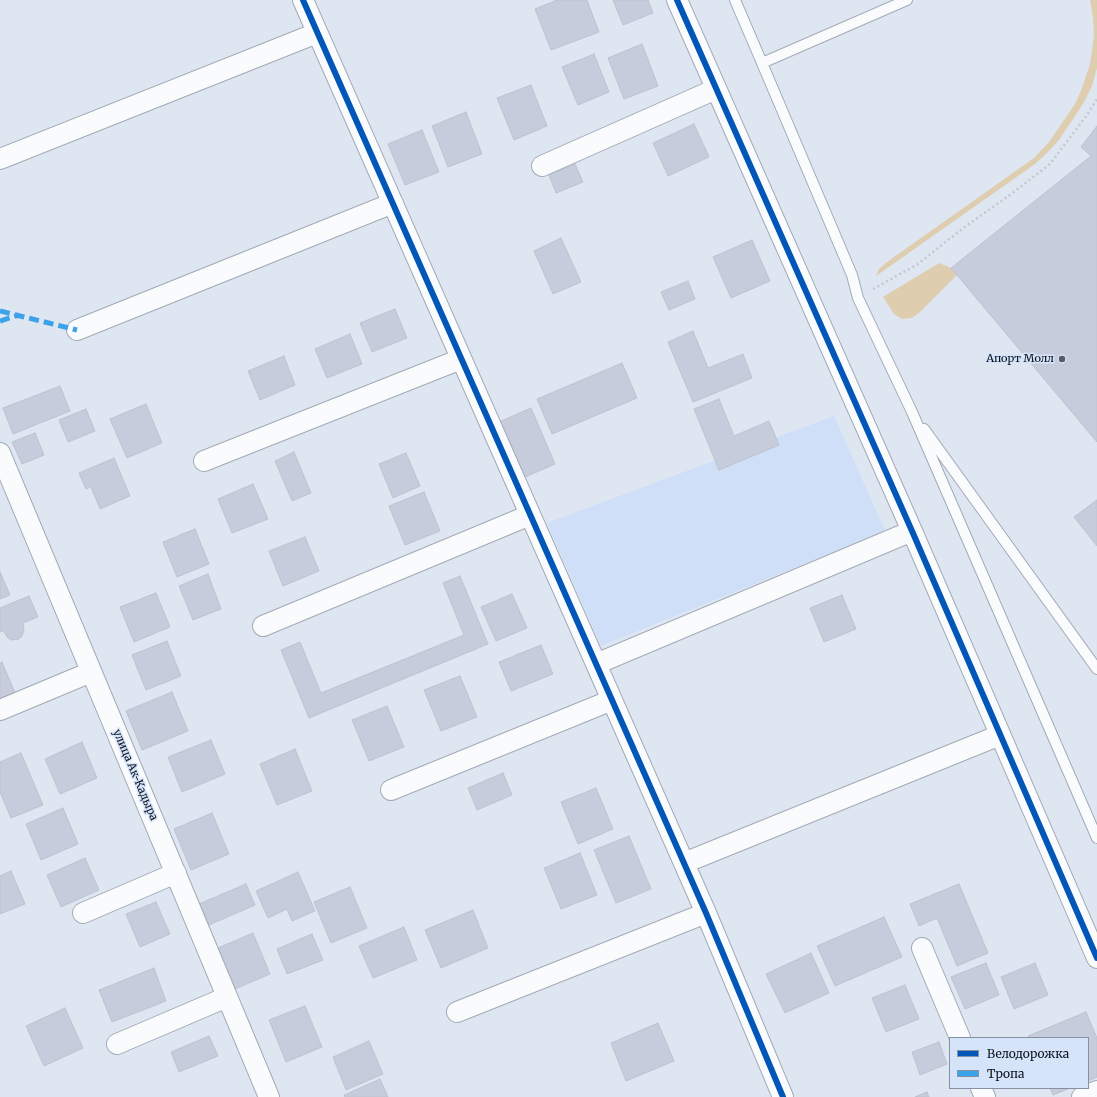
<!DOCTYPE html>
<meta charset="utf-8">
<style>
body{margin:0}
#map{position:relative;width:1097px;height:1097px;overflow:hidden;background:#dee6f2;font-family:Merriweather,serif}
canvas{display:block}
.legend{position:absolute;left:949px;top:1037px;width:140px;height:52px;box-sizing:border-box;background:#d6e4fa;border:1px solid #8590a2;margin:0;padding:5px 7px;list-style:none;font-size:12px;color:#0b131f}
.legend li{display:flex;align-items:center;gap:8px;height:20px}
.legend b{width:20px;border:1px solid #8590a2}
</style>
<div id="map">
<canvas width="1097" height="1097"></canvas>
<ul class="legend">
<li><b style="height:5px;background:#0057b8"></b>Велодорожка</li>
<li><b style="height:5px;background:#3ca2ea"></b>Тропа</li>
</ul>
</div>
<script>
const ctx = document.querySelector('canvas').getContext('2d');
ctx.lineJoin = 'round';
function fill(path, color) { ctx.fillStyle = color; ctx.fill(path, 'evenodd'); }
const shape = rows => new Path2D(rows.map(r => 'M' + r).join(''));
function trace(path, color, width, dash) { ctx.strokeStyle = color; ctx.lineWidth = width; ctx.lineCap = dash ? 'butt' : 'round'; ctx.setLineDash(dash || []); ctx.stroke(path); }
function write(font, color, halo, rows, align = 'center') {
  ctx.font = font + ' Merriweather,serif'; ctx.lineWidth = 3; ctx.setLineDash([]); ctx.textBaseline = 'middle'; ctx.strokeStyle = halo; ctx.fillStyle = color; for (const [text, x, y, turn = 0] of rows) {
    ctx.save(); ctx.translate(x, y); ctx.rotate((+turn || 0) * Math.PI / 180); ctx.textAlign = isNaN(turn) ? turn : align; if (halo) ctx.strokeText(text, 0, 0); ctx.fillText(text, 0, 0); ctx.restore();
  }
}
fill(shape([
 [834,416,885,531,601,646,547,523]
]), '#cfdff8');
fill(shape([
 [1090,0,1097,0,1097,68,1092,86,1083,104,1059,140,1047,153,1035,164,876,276,879,269,887,262,1034,158,1049,142,1075,104,1081,91,1090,64,1094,35,1093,17],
 [939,263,951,268,957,275,920,312,912,318,902,319,894,314,883,297]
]), '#dfcdaf');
const building = shape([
 [557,0,587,0,599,32,551,50,535,9,557,0],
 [613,0,648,0,653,13,623,25,613,0],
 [642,44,658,86,624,99,608,58,642,44],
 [594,54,609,92,578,105,562,67,594,54],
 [531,85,547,126,514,140,497,98,531,85],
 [466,112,482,154,448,167,432,126,466,112],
 [694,124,709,157,668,176,653,143,694,124],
 [1097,126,1097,442,951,268,1091,156,1081,147,1097,126],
 [422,130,439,172,405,185,388,144,422,130],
 [575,164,583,182,556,193,549,175,575,164],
 [561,238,581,282,553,294,534,251,561,238],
 [752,240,770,281,731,298,713,257,752,240],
 [688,281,695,299,669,310,661,292,688,281],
 [395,309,407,338,372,352,360,323,395,309],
 [693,331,708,368,743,354,752,378,693,402,668,342,693,331],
 [350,334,362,364,327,378,315,349,350,334],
 [284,356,295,385,260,400,248,371,284,356],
 [622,363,637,398,552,434,537,399,622,363],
 [60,386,70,411,13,434,3,408,60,386],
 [719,399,734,436,769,421,779,445,719,470,694,409,719,399],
 [146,404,162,443,127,458,110,419,146,404],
 [531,408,555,464,523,478,499,422,531,408],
 [86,409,95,431,68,442,59,420,86,409],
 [35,433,44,455,22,464,12,442,35,433],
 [294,452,311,493,292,501,275,461,294,452],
 [406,453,420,486,393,498,379,464,406,453],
 [114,458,130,496,100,509,91,487,86,489,79,473,114,458],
 [253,484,268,519,232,533,218,499,253,484],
 [424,492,440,531,405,545,389,506,424,492],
 [1097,500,1097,546,1074,517,1097,500],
 [195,529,209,564,177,577,163,542,195,529],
 [305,537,319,571,283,586,269,551,305,537],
 [0,572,10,595,0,599,0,572],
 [208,574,221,609,193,620,179,586,208,574],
 [460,576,488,644,309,718,281,650,300,642,321,693,464,635,443,583,460,576],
 [156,593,170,627,134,642,120,607,156,593],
 [512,594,527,628,496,641,481,607,512,594],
 [842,595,856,629,824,642,810,608,842,595],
 [29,596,38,617,23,623,24,630,22,636,19,639,12,640,8,638,3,631,0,632,0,608,29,596],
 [167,641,181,676,146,690,132,655,167,641],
 [541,645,553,674,511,691,499,662,541,645],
 [2,662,16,695,0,702,0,663,2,662],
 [460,676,477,717,441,731,424,690,460,676],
 [172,692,188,731,142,750,126,711,172,692],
 [387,706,404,747,369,761,352,720,387,706],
 [211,740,225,774,182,792,168,757,211,740],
 [82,742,97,778,60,794,45,759,82,742],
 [295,749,312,791,277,805,260,764,295,749],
 [21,753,43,805,11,818,0,792,0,762,21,753],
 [503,773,512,795,477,810,468,788,503,773],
 [596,788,613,829,578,844,561,802,596,788],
 [63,808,78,844,41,860,26,824,63,808],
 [212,813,229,854,191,870,174,829,212,813],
 [629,836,651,889,616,903,594,850,629,836],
 [580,853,597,895,561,909,544,868,580,853],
 [85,858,99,890,61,907,47,875,85,858],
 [11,871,25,904,0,914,0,876,11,871],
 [298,872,315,911,292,921,287,909,268,918,256,891,298,872],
 [246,884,255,905,209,925,199,904,246,884],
 [959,884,988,953,957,966,937,918,919,926,910,904,959,884],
 [350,887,367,928,331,943,314,902,350,887],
 [156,902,170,934,140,947,126,914,156,902],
 [473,910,488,948,441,968,425,930,473,910],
 [884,917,902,957,835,986,817,946,884,917],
 [404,927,417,960,373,978,359,946,404,927],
 [253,933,270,974,235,989,218,948,253,933],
 [312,934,323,960,287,974,277,949,312,934],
 [811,953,829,993,785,1013,766,974,811,953],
 [986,963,999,995,965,1009,951,977,986,963],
 [1035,963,1048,995,1014,1009,1001,977,1035,963],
 [154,968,166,1001,112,1022,99,990,154,968],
 [905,985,919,1019,886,1032,872,998,905,985],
 [305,1006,322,1047,286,1062,269,1020,305,1006],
 [65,1008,83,1048,44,1066,26,1026,65,1008],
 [1086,1012,1097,1038,1097,1077,1088,1081,1088,1038,1029,1038,1028,1036,1086,1012],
 [658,1023,674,1061,626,1081,611,1043,658,1023],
 [209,1036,218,1056,179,1072,171,1052,209,1036],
 [369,1041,383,1074,346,1090,333,1057,369,1041],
 [939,1042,947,1064,920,1075,912,1052,939,1042],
 [380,1079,388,1097,345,1097,344,1095,380,1079],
 [1050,1088,1070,1088,1053,1095,1050,1088],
 [927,1092,929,1097,915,1097,927,1092]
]);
fill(building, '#c7ccdc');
trace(building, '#bdc2cf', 1);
const lane = shape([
 [735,0,762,63,907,0],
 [762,63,852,275,858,298,912,412,1097,838],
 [924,429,1097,669]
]);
const street = shape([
 [303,0,706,913,783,1097],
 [677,0,912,531,1097,958],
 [0,159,317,33],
 [542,166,716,89],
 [77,330,393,203],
 [0,453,269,1097],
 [204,461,461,359],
 [263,626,530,515],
 [596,664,912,531],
 [0,710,91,672],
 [391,790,612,700],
 [684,863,1000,735],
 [83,913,176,873],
 [922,948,960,1038],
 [457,1012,706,913],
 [117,1044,227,997],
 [981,1088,985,1097],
 [1082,1097,1097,1091]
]);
trace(lane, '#a2aab5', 12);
trace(street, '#a2aab5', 22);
trace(shape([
 [873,289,918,264,962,229,1010,195,1050,164,1087,115,1097,99]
]), '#c5c7cc', 2.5, [2, 3]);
trace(lane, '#fafbfd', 10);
trace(street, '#fafbfd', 20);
trace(shape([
 [0,311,77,330],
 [0,321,19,315]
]), '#3ca2ea', 5, [10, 5]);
trace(shape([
 [303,0,706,913,783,1097],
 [677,0,912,531,1097,958]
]), '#0057b8', 6);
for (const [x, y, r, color] of [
 [1062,359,4,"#555d69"]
]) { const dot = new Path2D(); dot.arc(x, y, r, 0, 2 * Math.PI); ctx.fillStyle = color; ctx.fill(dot); trace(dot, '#d6e4fa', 1.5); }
write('11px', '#0b131f', '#d6e4fa', [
 ["Апорт Молл",1054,359]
], 'right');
write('11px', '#0b131f', '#d6e4fa', [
 ["улица Ак-Кадыра",135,775,67]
]);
</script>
